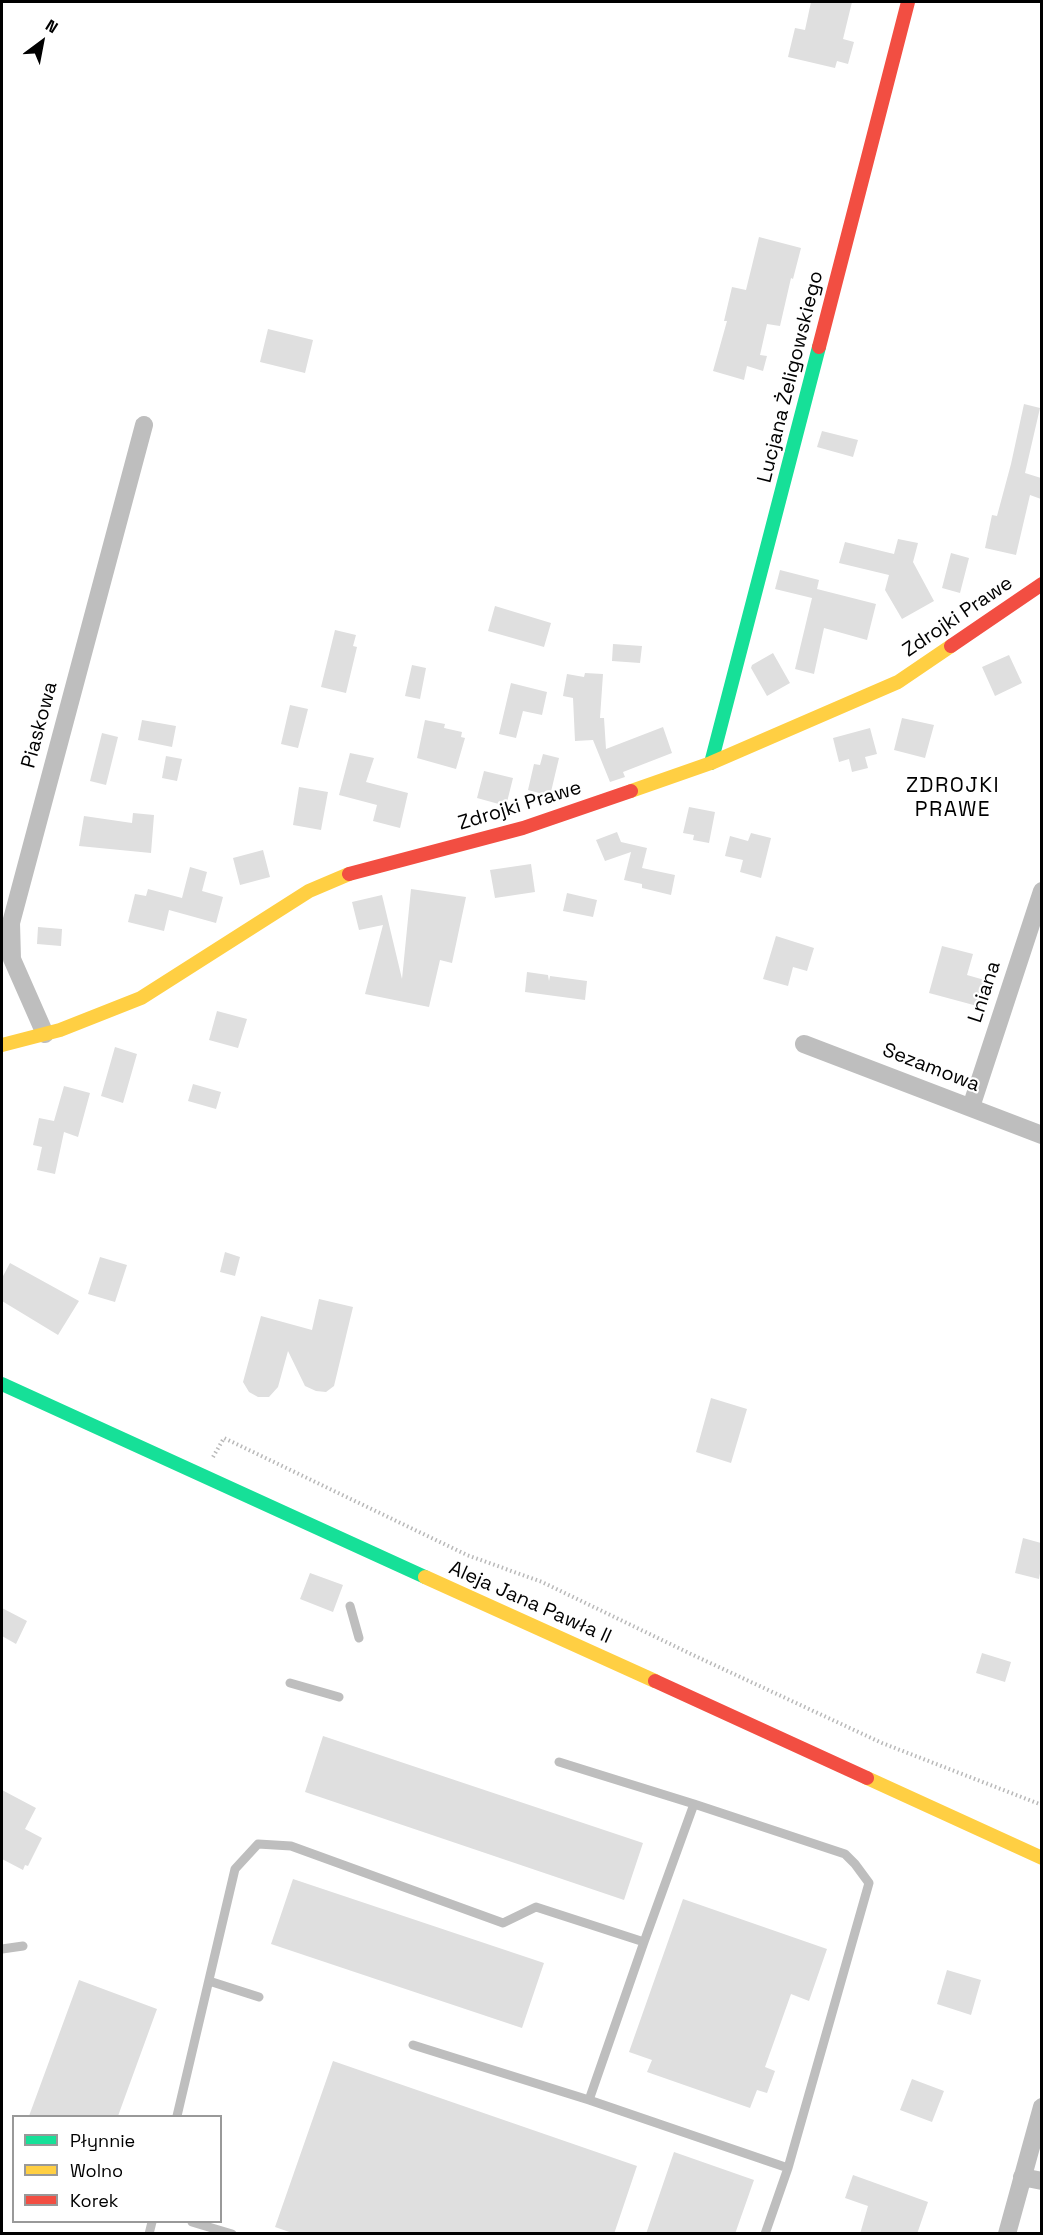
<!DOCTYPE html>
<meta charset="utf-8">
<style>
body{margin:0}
#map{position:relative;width:1043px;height:2235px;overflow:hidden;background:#fff;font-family:"Space Grotesk",sans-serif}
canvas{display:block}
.frame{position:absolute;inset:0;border:3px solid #000;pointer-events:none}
.legend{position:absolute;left:12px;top:2115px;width:210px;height:108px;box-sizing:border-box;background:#fff;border:2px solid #999;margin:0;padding:8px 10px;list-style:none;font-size:18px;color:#000}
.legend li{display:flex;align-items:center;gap:12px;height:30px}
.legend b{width:30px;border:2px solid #999}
.north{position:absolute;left:12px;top:12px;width:60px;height:60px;-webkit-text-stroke:4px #fff;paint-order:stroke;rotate:32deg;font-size:16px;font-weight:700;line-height:24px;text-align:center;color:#000}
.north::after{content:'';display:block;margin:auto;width:21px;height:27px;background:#000;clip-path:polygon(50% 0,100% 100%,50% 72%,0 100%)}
</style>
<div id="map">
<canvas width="1043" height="2235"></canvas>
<div class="frame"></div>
<ul class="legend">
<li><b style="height:8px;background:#16e098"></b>Płynnie</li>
<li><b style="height:8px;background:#ffcf43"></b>Wolno</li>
<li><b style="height:8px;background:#f24e42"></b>Korek</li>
</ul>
<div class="north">N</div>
</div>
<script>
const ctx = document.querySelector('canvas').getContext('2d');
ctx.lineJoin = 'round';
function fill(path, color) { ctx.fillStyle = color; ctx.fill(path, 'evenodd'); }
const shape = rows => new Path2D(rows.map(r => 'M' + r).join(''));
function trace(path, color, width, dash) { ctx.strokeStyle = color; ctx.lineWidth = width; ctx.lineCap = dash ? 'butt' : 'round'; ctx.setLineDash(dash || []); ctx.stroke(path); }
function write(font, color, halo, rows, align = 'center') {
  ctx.font = font + ' "Space Grotesk",sans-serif'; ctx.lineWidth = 4.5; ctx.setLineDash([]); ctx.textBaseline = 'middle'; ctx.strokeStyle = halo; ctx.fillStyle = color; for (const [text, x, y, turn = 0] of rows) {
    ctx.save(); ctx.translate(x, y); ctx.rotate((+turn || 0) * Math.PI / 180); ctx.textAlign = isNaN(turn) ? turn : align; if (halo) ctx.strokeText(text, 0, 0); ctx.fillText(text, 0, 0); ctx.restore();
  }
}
fill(shape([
 [811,2,852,2,843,39,854,42,848,64,837,61,835,68,788,57,795,28,805,30],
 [759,237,801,248,793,279,791,278,780,326,767,324,760,355,767,356,763,371,747,366,744,380,713,371,727,321,724,321,732,287,746,290],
 [268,329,313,340,305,373,260,362],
 [1024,404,1040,408,1025,473,1041,478,1041,499,1030,495,1016,555,985,548,992,515,997,516,1011,464],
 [822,431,858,440,853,457,817,447],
 [898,539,918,543,913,562,934,601,902,619,885,590,889,575,839,563,845,542,894,554],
 [951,553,969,558,960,593,942,588],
 [780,570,819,580,817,589,876,604,867,640,824,628,814,674,795,669,812,598,775,589],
 [495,606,551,623,544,647,488,631],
 [335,630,356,635,353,646,357,647,346,693,321,687],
 [613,644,642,646,640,663,612,661],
 [773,653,790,683,767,696,751,668,752,665],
 [1009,655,1022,683,995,696,982,667],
 [412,665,426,668,420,699,405,696],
 [585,673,603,674,600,718,604,718,606,749,663,727,672,753,623,772,625,777,610,782,593,740,575,741,573,698,563,696,567,674,584,677],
 [511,683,547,692,542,715,523,711,516,738,499,734],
 [290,705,308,709,298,748,281,744],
 [902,718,934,725,925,758,894,750],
 [142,720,176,726,172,747,138,740],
 [425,720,445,724,444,728,462,732,461,737,465,738,456,769,417,758],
 [870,728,877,754,865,757,868,768,852,772,849,759,839,762,833,738],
 [102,733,118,737,106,785,90,781],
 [350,753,374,758,366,782,408,793,400,828,373,821,377,805,339,795],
 [543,754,559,758,550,796,528,790,534,764,540,765],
 [166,756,182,759,177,781,162,778],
 [484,771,513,778,506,806,477,798],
 [299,787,328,792,321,830,293,825],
 [689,807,715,812,709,843,693,840,694,835,683,833],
 [133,813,154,815,151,853,79,846,84,816,132,823],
 [617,832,621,842,647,848,642,868,675,875,671,895,642,888,642,884,624,880,631,852,605,861,596,840],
 [751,833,771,838,761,878,740,872,743,860,725,856,730,836,748,841],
 [263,850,270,877,240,885,233,858],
 [531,864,535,892,495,898,490,870],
 [190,867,207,872,202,891,223,897,216,923,169,910,164,931,128,922,135,894,146,896,148,889,182,898],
 [411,889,466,897,452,963,440,960,429,1007,365,994,383,925,359,930,352,902,382,895,402,979],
 [567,893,597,900,593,917,563,911],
 [38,927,62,929,61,946,37,944],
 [776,936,814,948,807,971,793,967,788,986,763,979],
 [942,946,973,954,967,975,988,981,981,1007,929,993],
 [527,972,548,975,549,981,550,976,587,981,585,1000,525,992],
 [217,1011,247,1019,238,1048,209,1040],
 [115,1047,137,1054,123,1103,101,1096],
 [193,1084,221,1092,216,1109,188,1101],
 [64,1086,90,1093,78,1137,64,1132,55,1174,37,1170,42,1147,33,1145,39,1118,54,1121],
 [225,1252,240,1257,235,1276,220,1272],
 [100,1257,127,1265,115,1302,88,1294],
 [10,1263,79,1301,58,1335,2,1301,2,1278],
 [319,1299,353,1307,334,1386,326,1392,316,1391,305,1386,288,1351,278,1387,269,1397,258,1397,249,1392,243,1382,261,1316,312,1330],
 [711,1398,747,1409,731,1463,696,1452],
 [1023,1538,1041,1543,1041,1567,1039,1579,1015,1573],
 [310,1573,343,1585,333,1612,300,1599],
 [2,1608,27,1621,16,1644,2,1636],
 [982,1653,1011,1662,1005,1682,976,1673],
 [323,1736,643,1843,624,1900,305,1792],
 [2,1790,36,1808,25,1829,42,1838,28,1866,25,1865,23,1870,2,1859],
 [293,1879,544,1963,522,2028,271,1944],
 [683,1899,827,1949,809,2001,791,1994,765,2067,775,2071,767,2093,757,2090,750,2108,647,2072,652,2060,629,2052],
 [947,1970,981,1980,971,2015,937,2004],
 [79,1980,157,2009,118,2116,29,2116],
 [333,2061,637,2166,614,2234,295,2234,275,2227],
 [912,2079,944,2091,932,2122,900,2110],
 [674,2152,754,2180,735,2234,646,2234],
 [853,2175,928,2202,917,2234,860,2234,868,2206,845,2198]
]), '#dfdfdf');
trace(shape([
 [213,1457,224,1438,467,1555,542,1582,693,1655,882,1743,1042,1805]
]), '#b9b9b9', 4, [1.5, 3]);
trace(shape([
 [350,1606,359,1638],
 [290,1683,339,1697],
 [559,1762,694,1804],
 [644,1942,694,1804,845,1854,855,1864,869,1883,788,2168],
 [2,1949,23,1946],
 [209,1981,259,1997],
 [413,2045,589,2100],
 [177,2116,235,1869,258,1844,291,1846,503,1923,536,1907,644,1942,589,2100,788,2168,765,2234],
 [192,2222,232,2234],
 [149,2234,152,2222]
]), '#bebebe', 9);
trace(shape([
 [45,1034,12,959,11,923,144,425],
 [804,1044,1042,1135],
 [971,1107,1042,891],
 [1022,2177,1042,2181],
 [1007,2234,1042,2107]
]), '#bebebe', 18);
trace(shape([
 [711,763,819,347],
 [2,1384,425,1577]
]), '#16e098', 14);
trace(shape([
 [631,791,711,763,898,682,951,646],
 [2,1045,60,1030,141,998,309,891,349,874],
 [425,1577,655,1681],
 [867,1778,1042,1858]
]), '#ffcf43', 14);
trace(shape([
 [819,347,908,2],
 [951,646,1042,584],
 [349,874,523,828,631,791],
 [655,1681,867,1778]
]), '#f24e42', 14);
write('20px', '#000', '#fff', [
 ["Lucjana Żeligowskiego",791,377,-76],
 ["Zdrojki Prawe",958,617,-34],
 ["Piaskowa",40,725,-75],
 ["Zdrojki Prawe",520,806,-17],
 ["Lniana",985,992,-72],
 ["Sezamowa",931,1068,21],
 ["Aleja Jana Pawła II",530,1603,24]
]);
ctx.letterSpacing = '1.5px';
write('21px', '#000', '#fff', [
 ["ZDROJKI",953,786],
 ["PRAWE",953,810]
]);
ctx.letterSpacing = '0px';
</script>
